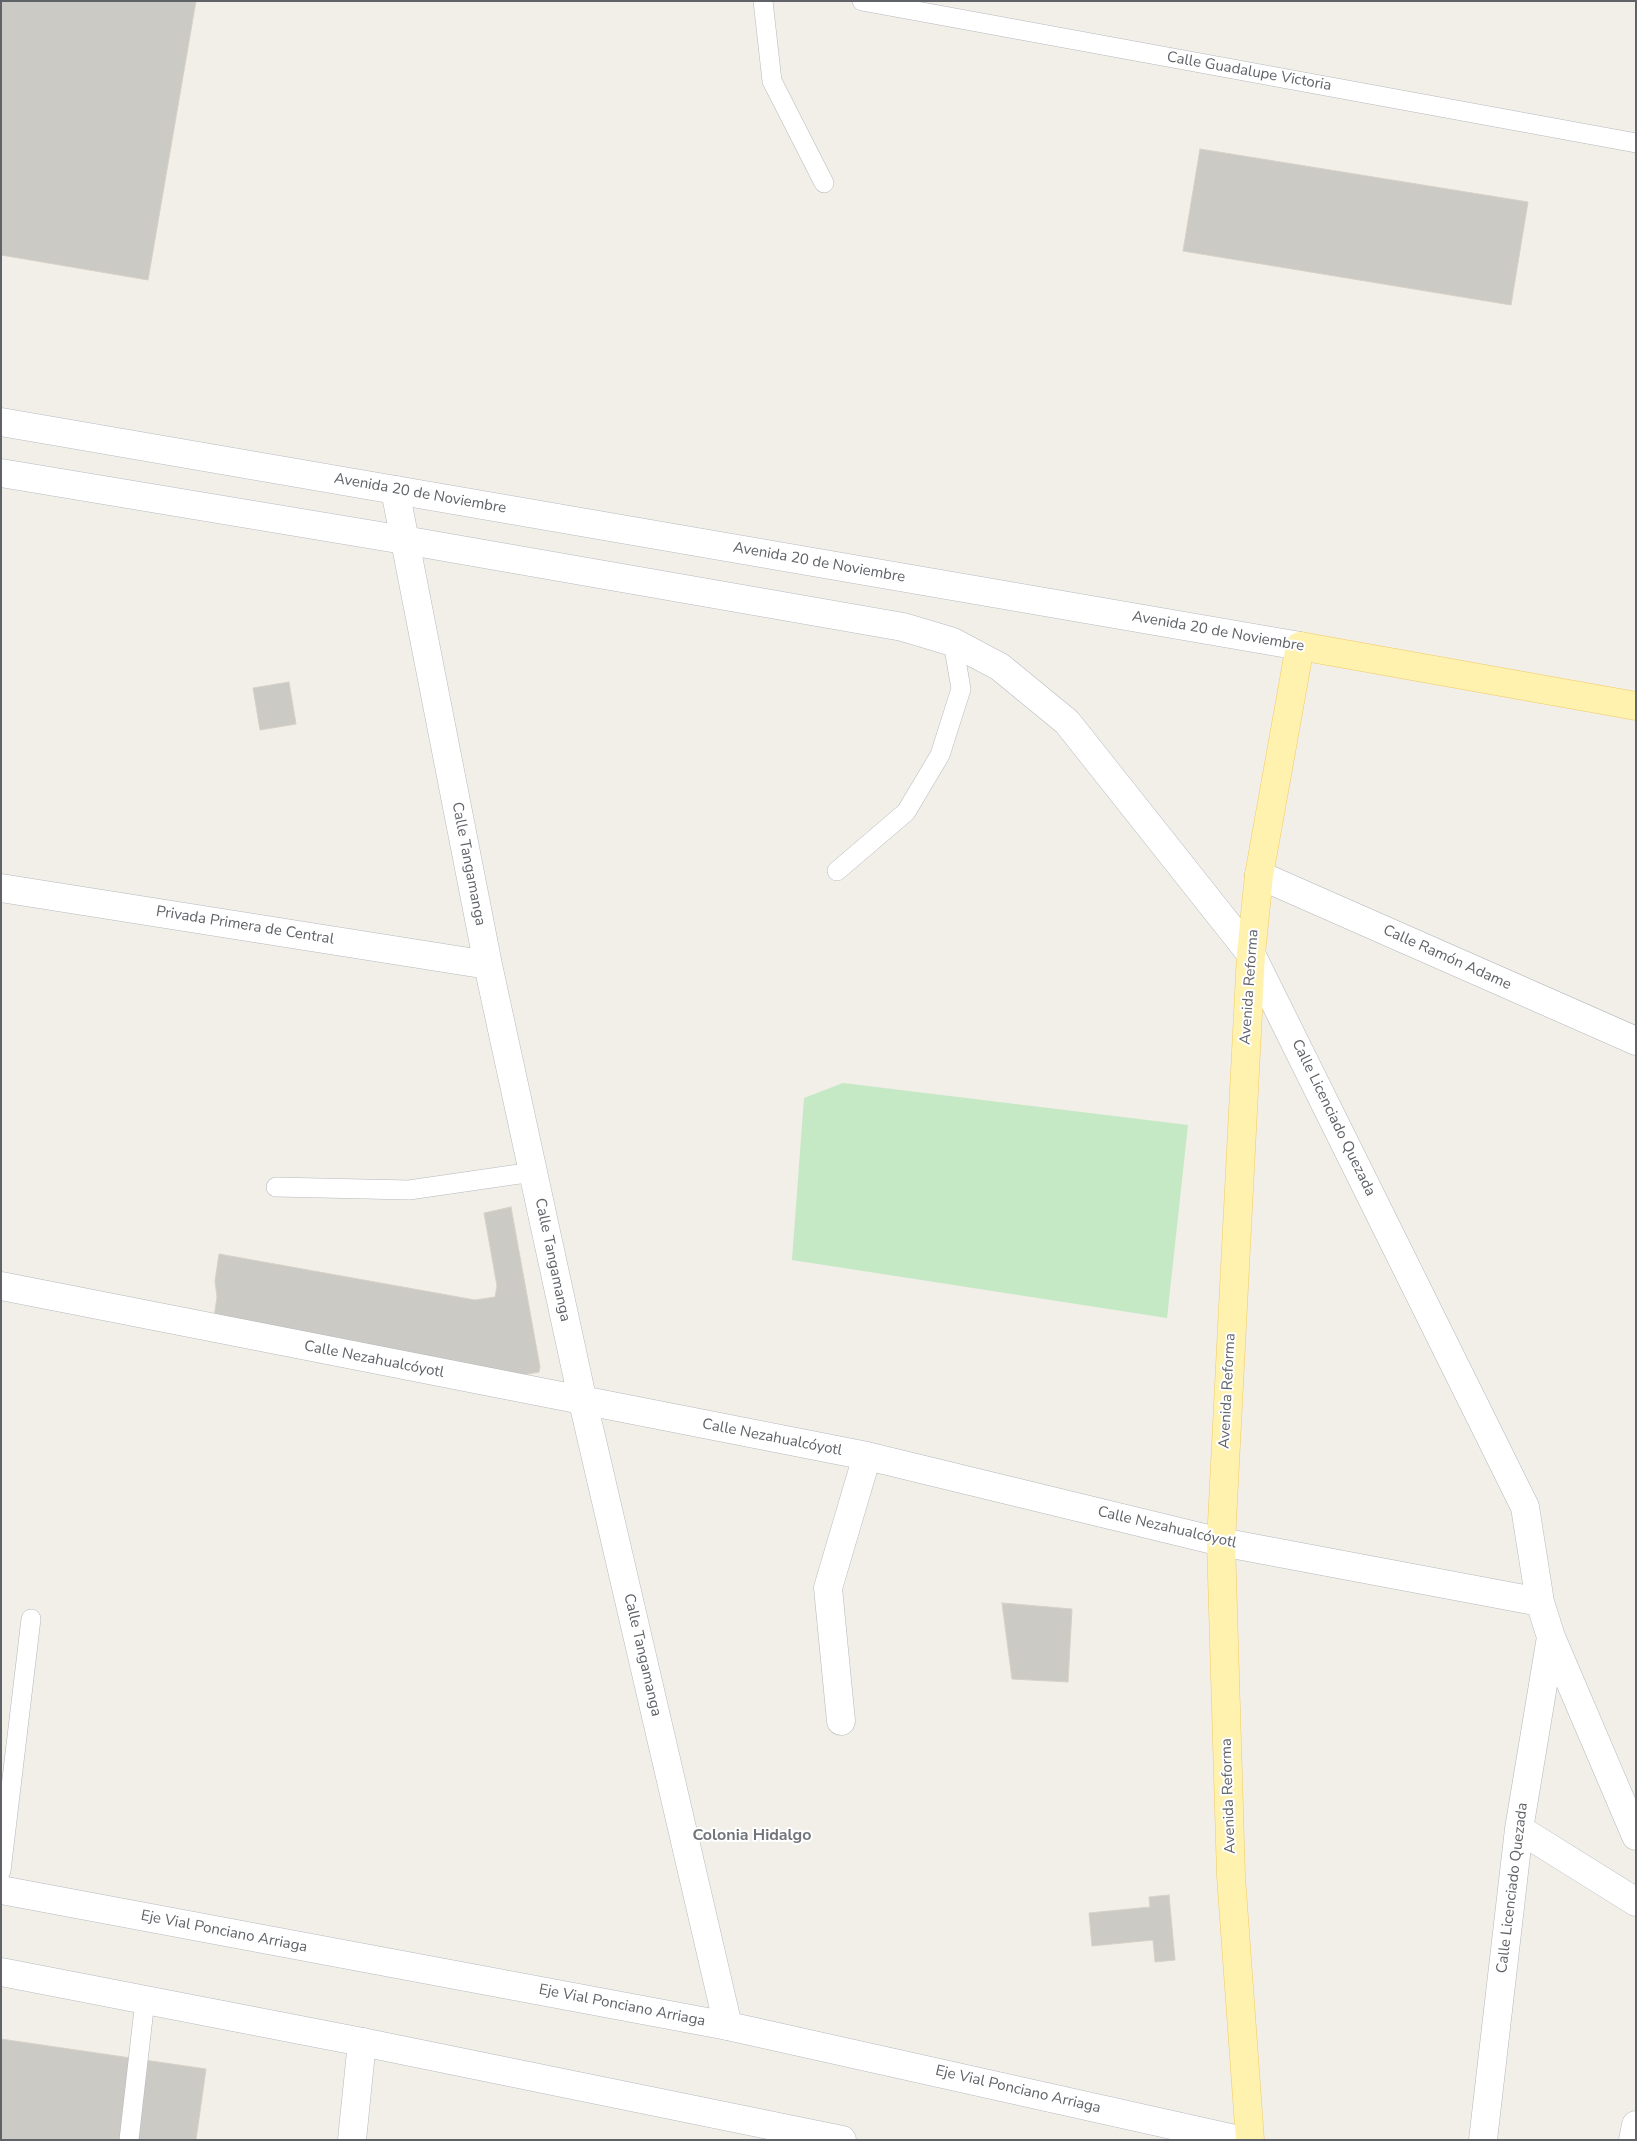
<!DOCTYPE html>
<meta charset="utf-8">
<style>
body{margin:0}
#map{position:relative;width:1637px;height:2141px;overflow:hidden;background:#f1efe8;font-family:"Nunito Sans",sans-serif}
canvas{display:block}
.frame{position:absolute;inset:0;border:2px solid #5f6368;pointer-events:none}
</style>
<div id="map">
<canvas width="1637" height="2141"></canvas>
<div class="frame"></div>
</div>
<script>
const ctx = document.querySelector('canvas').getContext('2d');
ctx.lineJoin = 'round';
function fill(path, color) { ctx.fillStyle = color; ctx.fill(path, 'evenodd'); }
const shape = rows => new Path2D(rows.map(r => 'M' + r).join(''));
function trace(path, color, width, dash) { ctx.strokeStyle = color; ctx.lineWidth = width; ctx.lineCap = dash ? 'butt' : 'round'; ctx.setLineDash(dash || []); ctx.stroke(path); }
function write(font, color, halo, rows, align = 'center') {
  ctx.font = font + ' "Nunito Sans",sans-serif'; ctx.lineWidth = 4; ctx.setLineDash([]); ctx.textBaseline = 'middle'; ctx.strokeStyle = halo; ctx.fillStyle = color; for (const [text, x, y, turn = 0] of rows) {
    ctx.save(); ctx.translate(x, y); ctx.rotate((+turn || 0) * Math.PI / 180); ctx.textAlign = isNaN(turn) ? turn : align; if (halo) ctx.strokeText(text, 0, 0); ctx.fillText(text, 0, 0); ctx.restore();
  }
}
fill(shape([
 [843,1083,1188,1125,1167,1318,792,1260,804,1098]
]), '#c5e8c5');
const building = shape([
 [1,1,196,1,148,280,1,255,1,1],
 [1200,149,1528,202,1511,305,1183,251,1200,149],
 [289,682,296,724,260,730,253,688,289,682],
 [511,1207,540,1367,539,1372,506,1378,213,1324,217,1297,215,1281,219,1254,475,1300,495,1297,497,1286,484,1213,511,1207],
 [1002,1603,1072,1609,1068,1682,1012,1679,1002,1603],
 [1169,1895,1175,1960,1155,1962,1153,1940,1092,1946,1089,1913,1150,1907,1149,1897,1169,1895],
 [1,2039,206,2069,196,2140,1,2140,1,2039]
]);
fill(building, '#cccac5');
trace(building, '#d6d1c6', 1);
const service = shape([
 [763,1,772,81,824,183],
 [862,1,1636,143],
 [837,871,906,812,940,755,961,689,953,642],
 [276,1187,409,1190,533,1172],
 [1,1871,31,1619],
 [129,2140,145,2000]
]);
const minor = shape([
 [395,490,488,965,583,1402,728,2026],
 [1259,875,1636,1041],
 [1,888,488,965],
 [1251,954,1525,1507,1540,1602,1551,1637,1636,1836],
 [1,1286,867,1456,1221,1542,1540,1602],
 [841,1721,828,1588,867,1456],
 [1519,1829,1636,1902],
 [352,2140,362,2042],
 [1483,2140,1519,1829,1551,1637],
 [1633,2140,1636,2125]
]);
const secondary = shape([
 [1,422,1300,646],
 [1,473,404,540,903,627,953,642,1000,667,1067,722,1251,954],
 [1,1890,728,2026,1239,2140],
 [1,1972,362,2042,842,2140]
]);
const primary = shape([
 [1250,2140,1231,1876,1221,1542,1251,954,1259,875,1300,646,1636,706]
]);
trace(service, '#b5b8bc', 20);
trace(minor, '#b5b8bc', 29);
trace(secondary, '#b6babf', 29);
trace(primary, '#f2c960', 29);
trace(service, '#fff', 19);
trace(minor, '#fff', 28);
trace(secondary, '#fff', 28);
trace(primary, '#fff2af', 28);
write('15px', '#5f6368', '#fff', [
 ["Calle Guadalupe Victoria",1249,72,10],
 ["Avenida 20 de Noviembre",420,494,10],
 ["Avenida 20 de Noviembre",819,563,10],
 ["Avenida 20 de Noviembre",1218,632,10],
 ["Calle Tangamanga",468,864,79],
 ["Privada Primera de Central",245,926,9],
 ["Calle Ramón Adame",1447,958,24],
 ["Avenida Reforma",1250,987,-86],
 ["Calle Licenciado Quezada",1333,1118,64],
 ["Calle Tangamanga",552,1260,78],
 ["Calle Nezahualcóyotl",374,1360,11],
 ["Avenida Reforma",1228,1391,-87],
 ["Calle Nezahualcóyotl",772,1438,11],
 ["Calle Nezahualcóyotl",1167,1528,13],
 ["Calle Tangamanga",642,1655,77],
 ["Avenida Reforma",1229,1796,-92],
 ["Calle Licenciado Quezada",1513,1888,-83],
 ["Eje Vial Ponciano Arriaga",224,1932,11],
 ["Eje Vial Ponciano Arriaga",622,2006,11],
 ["Eje Vial Ponciano Arriaga",1018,2090,13]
]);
write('bold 16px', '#70757a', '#fff', [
 ["Colonia Hidalgo",752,1836]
]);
</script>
